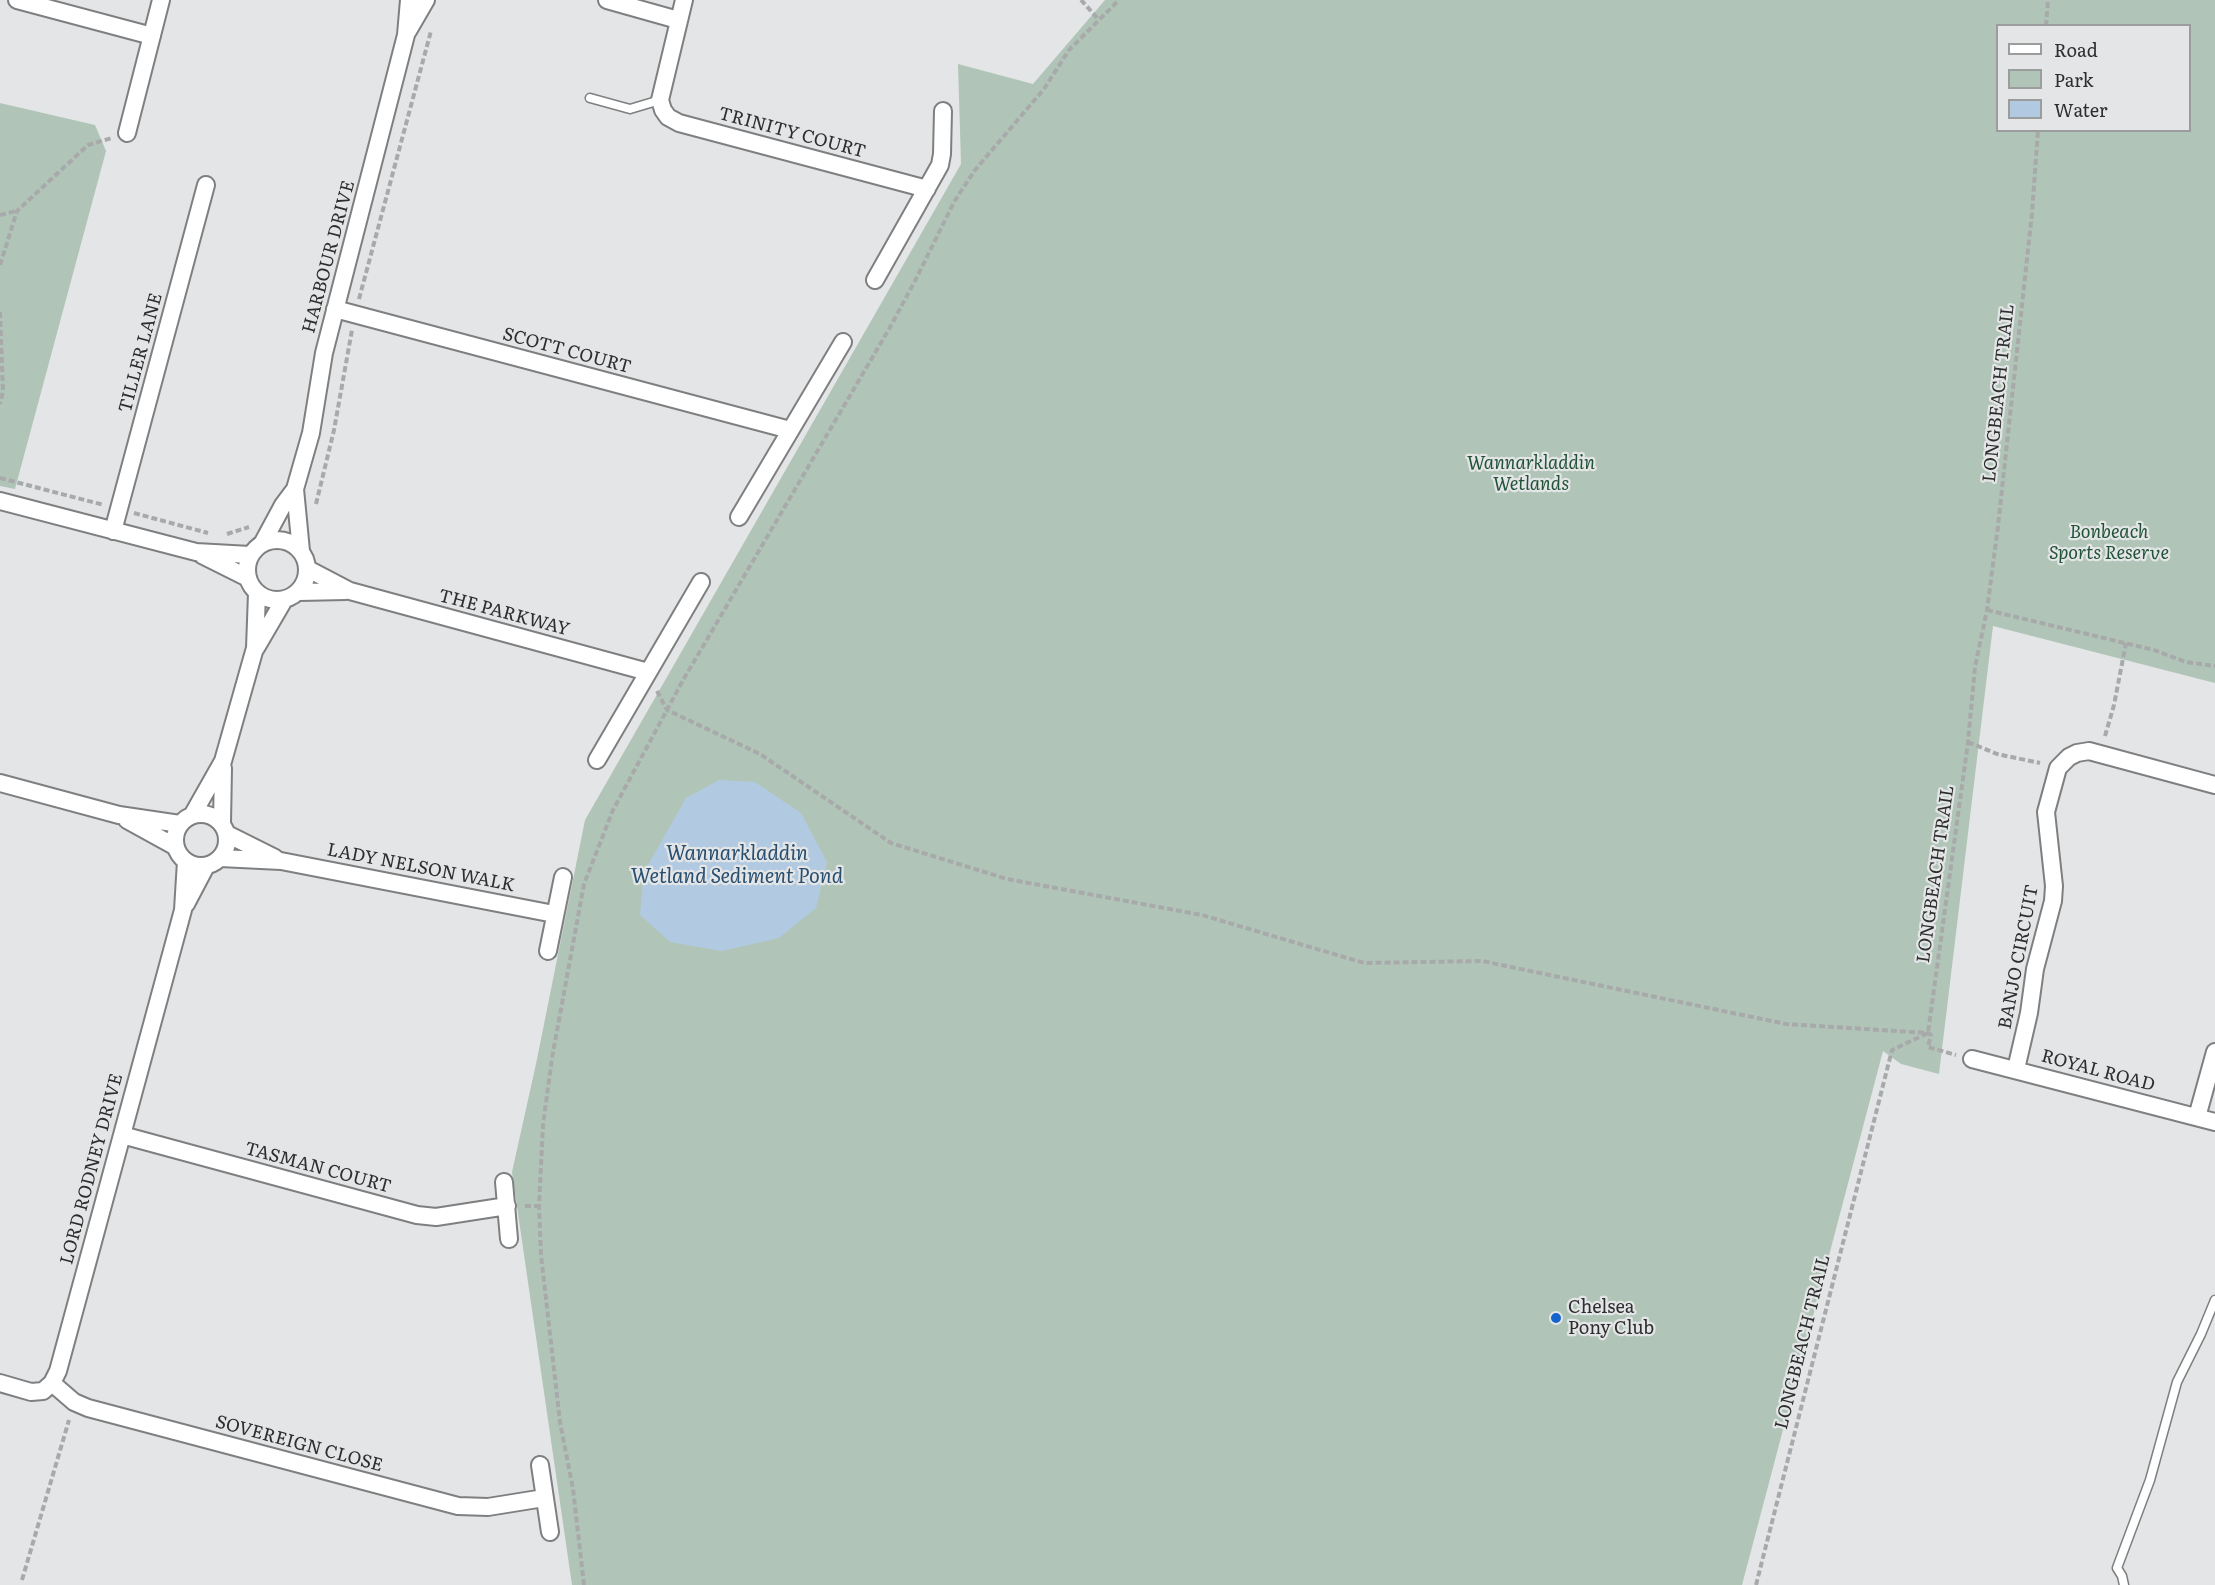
<!DOCTYPE html>
<style>
body{margin:0}
#map{position:relative;width:2215px;height:1585px;overflow:hidden;background:#e4e5e6;font-family:Literata,serif}
canvas{display:block}
.legend{position:absolute;left:1996px;top:24px;width:195px;height:108px;box-sizing:border-box;background:#e4e5e6;border:2px solid #9b9c9c;margin:0;padding:8px 10px;list-style:none;font-size:18px;color:#2d2e2e}
.legend li{display:flex;align-items:center;gap:12px;height:30px}
.legend b{width:30px;border:2px solid #9b9c9c}
</style>
<div id="map">
<canvas width="2215" height="1585"></canvas>
<ul class="legend">
<li><b style="height:8px;background:#fff"></b>Road</li>
<li><b style="height:16px;background:#b0c5b7"></b>Park</li>
<li><b style="height:16px;background:#b2cae1"></b>Water</li>
</ul>
</div>
<script>
const ctx = document.querySelector('canvas').getContext('2d');
ctx.lineJoin = 'round';
function fill(path, color) { ctx.fillStyle = color; ctx.fill(path, 'evenodd'); }
const shape = rows => new Path2D(rows.map(r => 'M' + r).join(''));
function trace(path, color, width, dash) { ctx.strokeStyle = color; ctx.lineWidth = width; ctx.lineCap = dash ? 'butt' : 'round'; ctx.setLineDash(dash || []); ctx.stroke(path); }
function write(font, color, halo, rows, align = 'center') {
  ctx.font = font + ' Literata,serif'; ctx.lineWidth = 4.5; ctx.setLineDash([]); ctx.textBaseline = 'middle'; ctx.strokeStyle = halo; ctx.fillStyle = color; for (const [text, x, y, turn = 0] of rows) {
    ctx.save(); ctx.translate(x, y); ctx.rotate((+turn || 0) * Math.PI / 180); ctx.textAlign = isNaN(turn) ? turn : align; if (halo) ctx.strokeText(text, 0, 0); ctx.fillText(text, 0, 0); ctx.restore();
  }
}
fill(shape([
 [1105,0,2215,0,2215,683,1993,626,1939,1074,1901,1064,1883,1051,1742,1585,572,1585,512,1172,536,1064,585,820,961,164,958,64,1033,84],
 [1998,26,2190,26,2190,130,1998,130],
 [0,103,95,125,106,151,15,489,0,486]
]), '#b0c5b7');
fill(shape([
 [719,780,755,782,801,813,827,862,816,908,779,938,722,951,670,942,640,915,644,872,686,798]
]), '#b2cae1');
const lane = shape([
 [590,98,630,109,660,100],
 [2124,1585,2122,1576,2117,1568,2150,1480,2177,1382,2201,1334,2215,1300]
]);
const street = shape([
 [17,0,152,36],
 [607,0,678,20],
 [684,0,660,100,663,110,668,117,679,123,927,189],
 [408,31,426,0],
 [127,133,161,0],
 [875,280,940,165,942,154,943,111],
 [335,309,790,430],
 [0,501,196,552,250,555],
 [739,517,843,342],
 [113,531,206,185],
 '247 570a30 30 0 1 1 60 0a30 30 0 1 1-60 0Z',
 [262,544,283,505,295,489],
 [301,551,295,489,311,433,324,353,406,35,409,0],
 [202,555,248,578],
 [308,569,350,591,648,672],
 [299,592,346,591],
 [256,648,284,600],
 [597,760,701,582],
 [0,783,119,815,180,824],
 '175 840a26 26 0 1 1 52 0a26 26 0 1 1-52 0Z',
 [193,814,223,761,255,648,257,593],
 [127,820,176,847],
 [222,823,223,768],
 [227,834,275,858],
 [220,858,281,861,554,914],
 [186,904,206,866],
 [548,951,563,877],
 [1972,1059,2215,1122],
 [2016,1069,2029,1013,2035,969,2053,901,2054,886,2046,812,2058,768,2069,757,2077,753,2089,751,2215,785],
 [2197,1117,2215,1052],
 [122,1135,417,1215,436,1217,507,1206],
 [504,1182,509,1239],
 [0,1383,31,1392,43,1391,52,1383,58,1371,183,910,186,861],
 [52,1383,74,1402,88,1408,458,1506,488,1507,544,1498],
 [540,1465,550,1532]
]);
trace(lane, '#7e7f80', 11);
trace(street, '#7e7f80', 20);
trace(shape([
 [1081,0,1099,20],
 [2046,26,2048,0],
 [0,215,16,211],
 [0,265,17,211,88,145,112,138],
 [359,299,431,31],
 [0,312,3,391,0,404],
 [0,478,104,505],
 [316,504,334,430,352,330],
 [134,513,208,533],
 [227,534,249,527],
 [1987,610,2154,650,2186,662,2215,666],
 [657,691,667,710,760,754,891,843,1007,879,1202,915,1364,963,1482,961,1786,1024,1928,1033,1931,1035,1928,1047,1956,1055],
 [2105,736,2114,705,2126,643],
 [1968,742,1997,754,2040,763],
 [525,1206,539,1206],
 [22,1580,69,1420],
 [584,1585,573,1489,560,1422,541,1255,539,1206,543,1125,552,1058,584,884,613,810,682,682,889,329,915,281,954,202,975,170,1044,89,1069,50,1119,0],
 [1756,1585,1892,1050,1928,1033,1968,742,1975,667,1987,610,1998,526,2032,213,2038,130]
]), '#a8a9aa', 4, [6, 3]);
trace(lane, '#fff', 8);
trace(street, '#fff', 16);
for (const [x, y, r, color] of [
 [1556,1318,6,"#1462cc"]
]) { const dot = new Path2D(); dot.arc(x, y, r, 0, 2 * Math.PI); ctx.fillStyle = color; ctx.fill(dot); trace(dot, '#e4e5e6', 2); }
write('18px', '#2d2e2e', '#e4e5e6', [
 ["TRINITY COURT",792,133,15],
 ["HARBOUR DRIVE",329,257,-75],
 ["SCOTT COURT",567,351,15],
 ["TILLER LANE",141,353,-75],
 ["LONGBEACH TRAIL",1999,393,-84],
 ["THE PARKWAY",504,613,15],
 ["LADY NELSON WALK",421,868,11],
 ["LONGBEACH TRAIL",1936,874,-82],
 ["BANJO CIRCUIT",2019,957,-79],
 ["ROYAL ROAD",2098,1071,15],
 ["TASMAN COURT",318,1168,15],
 ["LORD RODNEY DRIVE",92,1169,-75],
 ["LONGBEACH TRAIL",1803,1342,-76],
 ["SOVEREIGN CLOSE",299,1444,15]
]);
write('italic 18px', '#215338', '#e4e5e6', [
 ["Wannarkladdin",1531,464],
 ["Wetlands",1531,485],
 ["Bonbeach",2109,533],
 ["Sports Reserve",2109,554]
]);
write('18px', '#2d2e2e', '#e4e5e6', [
 ["Chelsea",1568,1308],
 ["Pony Club",1568,1329]
], 'left');
write('italic 20px', '#284f70', '#e4e5e6', [
 ["Wannarkladdin",737,854],
 ["Wetland Sediment Pond",737,877]
]);
</script>
